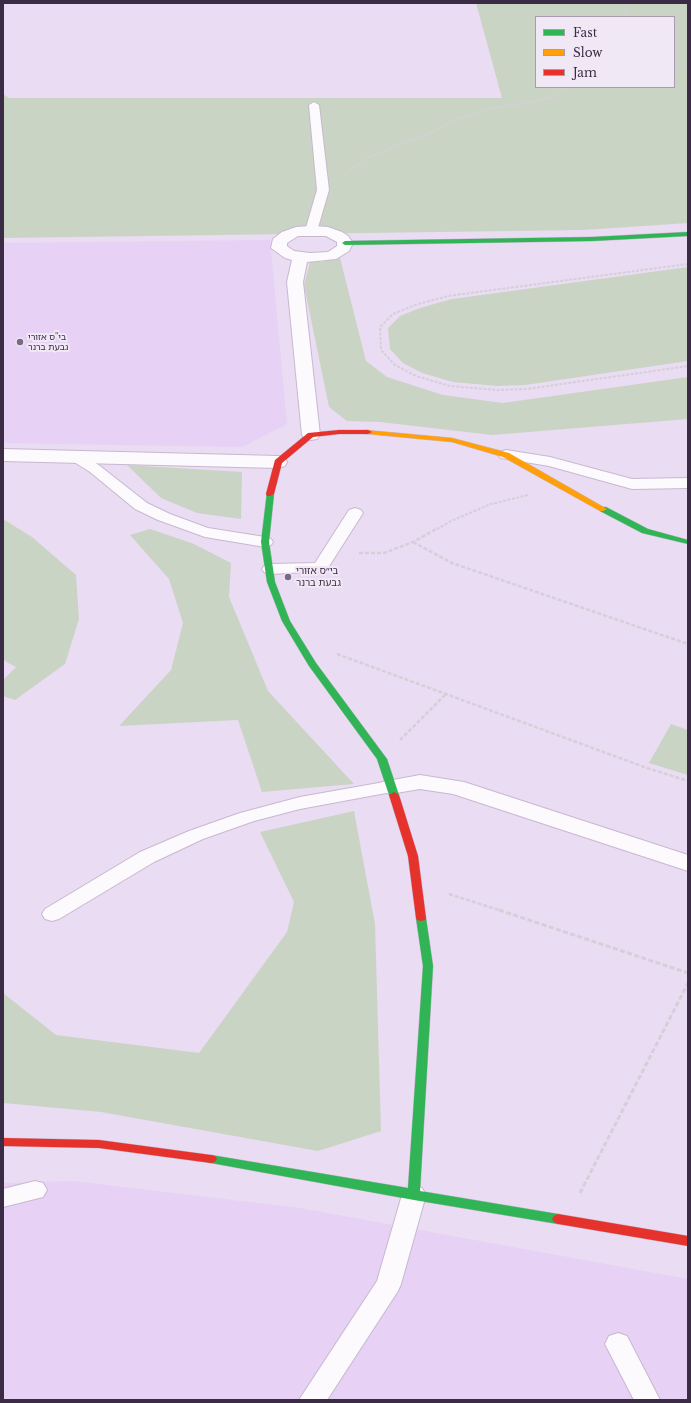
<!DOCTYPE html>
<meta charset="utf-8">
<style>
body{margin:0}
#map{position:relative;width:691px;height:1403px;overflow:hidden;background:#eadcf3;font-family:"Libre Baskerville",serif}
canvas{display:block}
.frame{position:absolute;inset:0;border:4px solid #3c2b45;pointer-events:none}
.legend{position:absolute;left:535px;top:16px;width:140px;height:72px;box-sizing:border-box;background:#f1e8f6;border:1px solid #a99caf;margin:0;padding:5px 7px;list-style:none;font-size:12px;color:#3c2b45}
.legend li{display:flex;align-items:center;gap:8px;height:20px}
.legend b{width:20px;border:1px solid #a99caf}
</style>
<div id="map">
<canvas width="691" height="1403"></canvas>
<div class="frame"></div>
<ul class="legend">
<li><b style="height:5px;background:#30b455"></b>Fast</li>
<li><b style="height:5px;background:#ff9f0a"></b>Slow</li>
<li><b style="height:5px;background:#e5322d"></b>Jam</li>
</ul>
</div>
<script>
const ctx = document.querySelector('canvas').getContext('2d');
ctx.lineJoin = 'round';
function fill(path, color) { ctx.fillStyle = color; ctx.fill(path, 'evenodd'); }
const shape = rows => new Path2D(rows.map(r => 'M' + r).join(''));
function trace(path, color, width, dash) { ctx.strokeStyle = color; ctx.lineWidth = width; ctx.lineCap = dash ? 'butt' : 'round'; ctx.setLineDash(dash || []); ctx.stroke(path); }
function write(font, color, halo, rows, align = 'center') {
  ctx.font = font + ' "Libre Baskerville","Noto Sans Hebrew",serif'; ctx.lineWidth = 4; ctx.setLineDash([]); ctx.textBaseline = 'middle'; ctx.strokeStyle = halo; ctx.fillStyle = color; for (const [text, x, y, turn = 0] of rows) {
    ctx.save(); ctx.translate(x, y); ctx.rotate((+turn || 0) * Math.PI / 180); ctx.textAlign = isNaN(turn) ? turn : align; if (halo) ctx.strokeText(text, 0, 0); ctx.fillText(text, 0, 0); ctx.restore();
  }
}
fill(shape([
 [270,240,287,424,242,447,3,443,3,243],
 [73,1181,300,1208,688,1279,688,1400,3,1400,3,1183]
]), '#e7d1f4');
fill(shape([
 [476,3,688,3,688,223,583,230,3,238,3,94,9,98,502,98],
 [536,17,674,17,674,87,536,87],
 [340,258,366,361,387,377,443,395,503,403,688,377,688,419,492,435,380,422,347,421,329,407,304,285,310,262,322,262],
 [688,267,688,361,525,385,497,386,453,382,422,373,403,363,390,349,388,328,400,316,420,308,452,299],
 [127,465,242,472,241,519,197,513,161,498],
 [3,519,32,537,76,575,79,619,65,664,15,700,3,696,3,680,16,667,3,660],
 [150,529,194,544,231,563,229,597,268,691,354,784,262,792,238,720,119,726,171,670,183,623,169,579,130,535],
 [671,724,688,730,688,775,649,763],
 [354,811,375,924,381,1131,318,1151,101,1112,3,1103,3,993,56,1035,199,1053,287,932,294,902,260,832]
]), '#cad4c4');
const lane = shape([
 [314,102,319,105,329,190,317,231,315,234,311,235,307,234,305,231,317,190,309,105,314,102],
 [506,450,550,457,632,479,688,478,688,488,632,489,549,466,501,458,498,455,501,452,506,450],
 [76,452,81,454,100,466,147,503,170,514,208,528,265,537,271,539,273,542,271,545,265,547,205,537,158,520,135,509,90,472,71,460,68,457,71,454,76,452],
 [355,508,361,510,363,513,326,571,270,574,264,572,262,569,264,566,270,564,315,563,349,510,355,508],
 [390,781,397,783,400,787,397,791,300,809,254,821,203,839,154,862,59,919,52,921,45,919,42,914,45,909,140,852,189,831,240,813,300,797,390,781],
 [35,1181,43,1183,47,1190,43,1197,3,1207,3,1189,35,1181],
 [414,1186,422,1188,426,1195,401,1284,398,1291,327,1400,299,1400,377,1281,402,1195,406,1188,414,1186],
 [618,1333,627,1336,660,1400,634,1400,605,1344,609,1336,618,1333]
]);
const street = shape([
 [311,226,328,227,342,232,348,236,353,243,349,251,336,259,307,262,303,282,320,435,317,439,311,440,305,439,302,435,287,282,292,260,285,258,271,248,273,239,282,232,296,227,311,226],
 [298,236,326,236,337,242,337,246,328,252,310,253,294,251,287,246,287,243,298,236],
 [3,449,278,456,285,458,287,462,285,466,278,468,3,461,3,449],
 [420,775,464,782,688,855,688,871,453,794,420,789,390,794,382,792,378,787,382,782,420,775]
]);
const fast = shape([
 [688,232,688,236,592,241,345,245,342,243,345,241,592,237,688,232],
 [267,492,270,492,274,494,269,542,275,582,290,621,316,663,387,759,399,795,397,797,391,797,389,795,377,759,309,666,282,621,267,582,261,542,267,492],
 [600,507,606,507,648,529,688,540,688,544,642,533,600,511,599,509,600,507],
 [421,915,425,916,426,918,433,966,420,1191,558,1214,562,1216,564,1219,562,1222,558,1224,414,1200,211,1163,207,1162,205,1159,207,1156,211,1155,408,1188,423,966,416,918,417,916,421,915]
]);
const slow = shape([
 [365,430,452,438,509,453,607,509,603,511,600,511,503,457,452,442,368,434,365,434,365,430]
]);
const jam = shape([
 [339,430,368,430,372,432,368,434,339,434,313,437,282,463,274,494,270,496,267,496,266,494,275,460,308,433,339,430],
 [394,792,399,795,418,856,426,918,425,920,421,921,417,920,416,918,408,856,389,795,394,792],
 [3,1138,99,1140,211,1155,215,1156,217,1159,215,1162,211,1163,99,1148,3,1146,3,1138],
 [558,1214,688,1236,688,1246,558,1224,554,1222,552,1219,554,1216,558,1214]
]);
trace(lane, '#c7b8d0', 2);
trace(street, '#c7b8d0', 2);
trace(fast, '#c7b8d0', 1);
trace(slow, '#c7b8d0', 1);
trace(jam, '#c7b8d0', 1);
trace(shape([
 [622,17,627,9,626,3],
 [674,64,688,64],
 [345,174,369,157,435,131,456,119,488,109,552,98,560,91,568,87]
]), '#d5d0d8', 1.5, [2.5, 1]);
trace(shape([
 [688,264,448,296,415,305,393,314,380,327,381,350,395,365,416,376,450,386,497,390,527,389,688,366],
 [437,529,451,521,491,504,528,495]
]), '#d5d0d8', 2, [3, 1.5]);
trace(shape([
 [413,542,452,563,688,644],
 [359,553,384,553,413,542,438,528],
 [337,654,647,768,688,781],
 [400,740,446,694],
 [449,894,502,911]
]), '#d5d0d8', 2.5, [4, 2]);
trace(shape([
 [499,910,688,973],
 [580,1193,688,983]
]), '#d5d0d8', 3, [5, 2.5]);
fill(lane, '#fcfafd');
fill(street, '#fcfafd');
fill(fast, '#30b455');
fill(slow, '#ff9f0a');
fill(jam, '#e5322d');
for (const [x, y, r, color] of [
 [20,342,4,"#796982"],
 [288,577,4,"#796982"]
]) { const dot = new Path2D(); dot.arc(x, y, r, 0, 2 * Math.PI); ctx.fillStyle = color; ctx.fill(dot); trace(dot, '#f1e8f6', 1.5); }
write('9px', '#3c2b45', '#f1e8f6', [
 ["בי\"ס אזורי",28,337],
 ["גבעת ברנר",28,347]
], 'left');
write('10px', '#3c2b45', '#f1e8f6', [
 ["בי״ס אזורי",296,571],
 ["גבעת ברנר",296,583]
], 'left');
</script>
